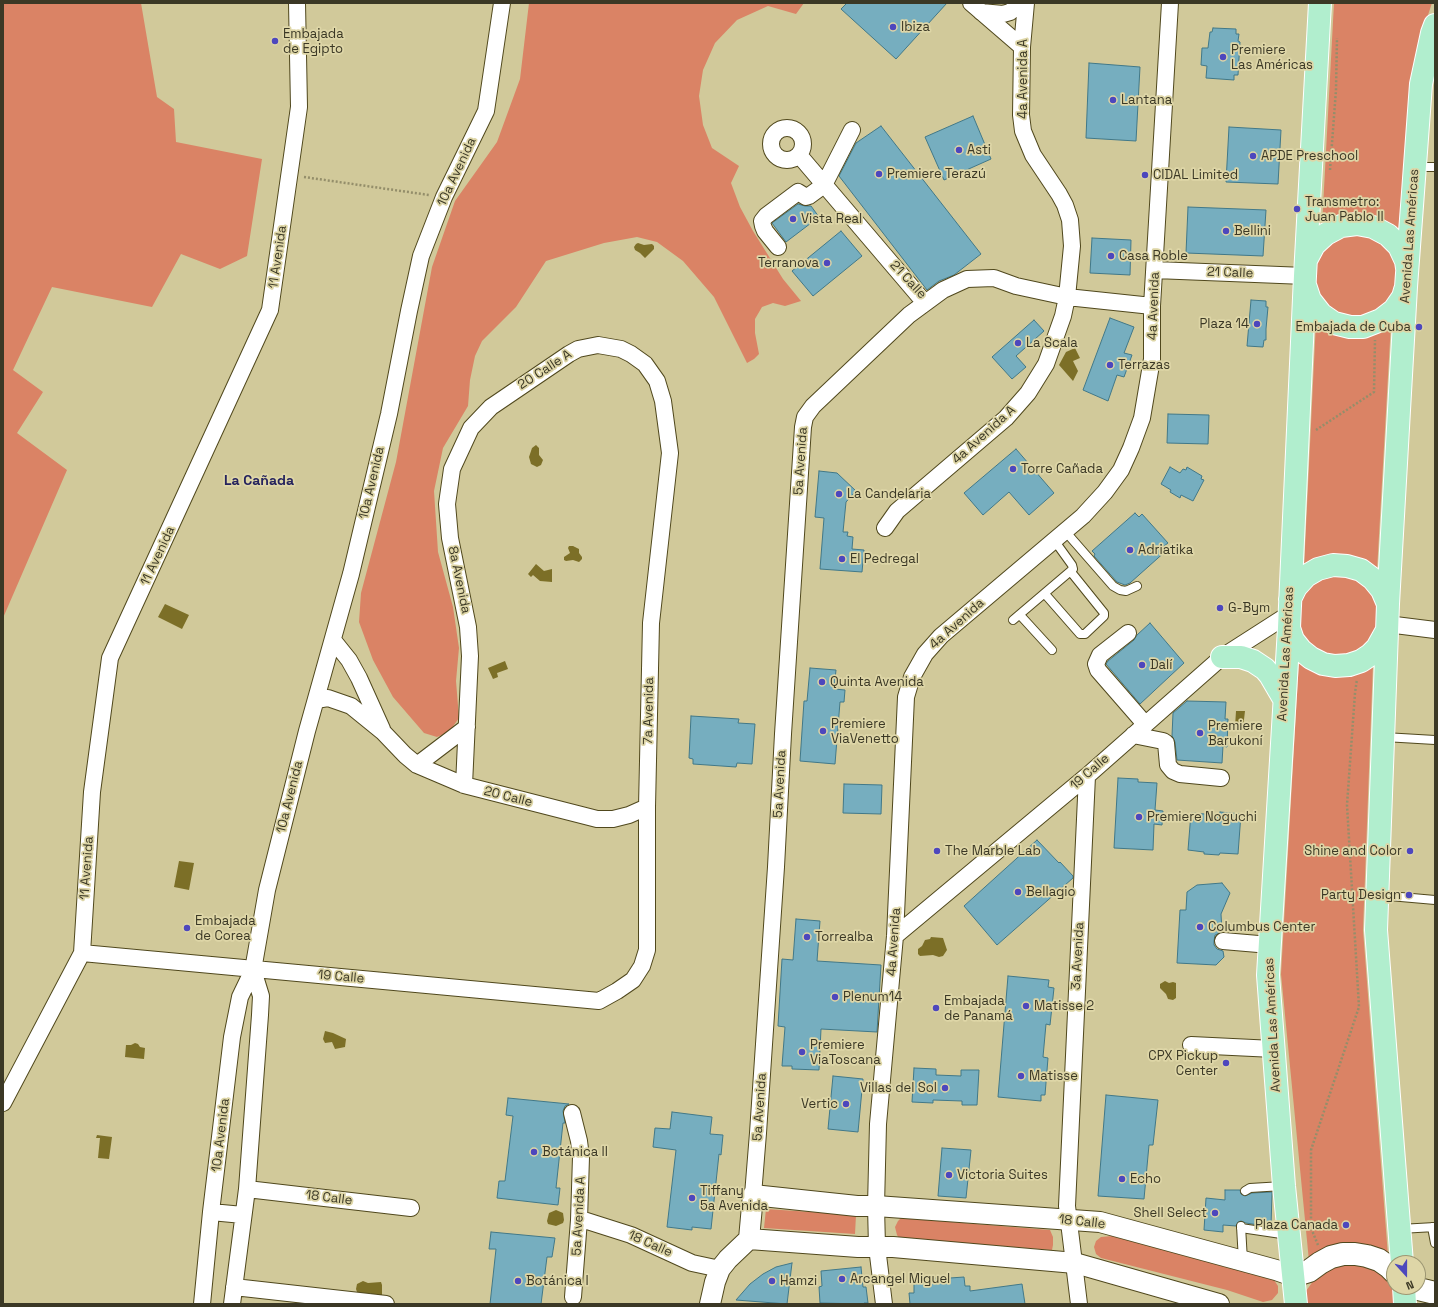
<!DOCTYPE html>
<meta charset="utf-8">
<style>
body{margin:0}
#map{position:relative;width:1438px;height:1307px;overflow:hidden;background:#d1c99a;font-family:"Space Grotesk",sans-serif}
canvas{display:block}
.frame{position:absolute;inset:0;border:4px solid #3b3825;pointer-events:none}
.north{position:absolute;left:1386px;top:1255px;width:40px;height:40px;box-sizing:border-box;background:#ded6a7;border:1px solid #9d9773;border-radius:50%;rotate:159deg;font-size:11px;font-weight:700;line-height:16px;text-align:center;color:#3b3825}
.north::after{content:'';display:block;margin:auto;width:14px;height:18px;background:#4d47bd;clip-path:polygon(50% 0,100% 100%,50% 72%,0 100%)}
</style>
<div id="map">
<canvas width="1438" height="1307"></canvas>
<div class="frame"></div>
<div class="north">N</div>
</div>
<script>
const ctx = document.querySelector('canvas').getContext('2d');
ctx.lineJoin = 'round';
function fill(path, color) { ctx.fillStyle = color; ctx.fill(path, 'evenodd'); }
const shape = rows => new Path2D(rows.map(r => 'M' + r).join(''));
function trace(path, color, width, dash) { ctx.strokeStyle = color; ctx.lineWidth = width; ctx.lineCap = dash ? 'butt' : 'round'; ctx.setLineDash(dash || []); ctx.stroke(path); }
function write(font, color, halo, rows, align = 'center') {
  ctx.font = font + ' "Space Grotesk",sans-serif'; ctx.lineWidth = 3.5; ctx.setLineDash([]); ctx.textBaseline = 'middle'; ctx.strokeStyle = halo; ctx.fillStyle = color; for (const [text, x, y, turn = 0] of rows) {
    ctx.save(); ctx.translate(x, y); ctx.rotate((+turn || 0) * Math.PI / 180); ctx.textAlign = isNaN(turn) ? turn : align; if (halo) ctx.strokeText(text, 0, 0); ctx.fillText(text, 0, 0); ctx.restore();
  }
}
fill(shape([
 [3,3,141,3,157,97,174,109,176,142,262,159,247,256,220,269,181,254,152,307,52,287,13,370,43,392,17,433,67,470,3,618],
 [529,3,804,3,796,14,768,6,737,20,715,43,703,70,699,96,703,125,712,148,739,166,731,183,740,207,753,231,783,279,801,301,785,306,773,303,762,307,755,319,755,333,759,354,754,359,747,363,714,297,683,261,657,242,637,237,604,243,546,261,516,307,482,341,475,356,470,380,468,406,443,448,434,491,438,552,453,607,459,648,456,681,459,718,449,732,437,737,424,733,393,697,373,660,359,622,361,593,396,462,432,267,455,201,497,142,520,79],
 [1334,3,1432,3,1424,27,1412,86,1398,233,1322,226],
 '1315 276a41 41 0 1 1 82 0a41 41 0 1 1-82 0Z',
 [1316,321,1391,323,1377,571,1304,568],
 [1340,571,1371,585,1382,617,1368,648,1336,660,1304,646,1292,614,1307,583],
 [1299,660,1373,664,1363,930,1388,1256,1309,1261,1281,974],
 [766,1209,856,1215,855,1234,764,1228],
 [901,1218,1050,1230,1053,1237,1053,1245,1052,1250,899,1238,897,1235,895,1227,898,1221],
 [1112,1236,1274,1280,1278,1286,1278,1293,1272,1300,1263,1302,1227,1290,1101,1258,1096,1254,1094,1247,1096,1241,1101,1237],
 [1365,1264,1390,1280,1394,1286,1400,1304,1303,1304,1306,1291,1316,1277,1334,1265]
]), '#da8365');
fill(shape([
 [638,243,644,245,652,244,654,246,654,249,645,258,640,253,635,250,634,247,636,244],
 [1075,348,1080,358,1073,361,1078,371,1073,381,1059,365,1066,352],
 [536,445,539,448,539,455,543,460,541,465,537,467,531,464,529,457,532,448],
 [569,546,573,546,579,549,579,553,582,557,582,559,579,562,573,560,566,561,564,560,564,557,570,553,568,548],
 [536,564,544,571,552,569,552,582,540,581,533,575,531,577,528,574],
 [165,604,189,615,182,629,158,617],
 [505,661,508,669,497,673,498,677,493,679,488,668],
 [1236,711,1245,711,1243,728,1235,727],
 [179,861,194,863,189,890,174,887],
 [931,937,943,938,947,950,943,956,939,957,933,955,920,956,918,954,918,949,922,946,925,940,930,939],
 [1165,981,1169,983,1173,982,1176,983,1176,998,1173,1000,1168,999,1166,994,1160,988,1160,984],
 [325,1031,333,1033,346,1039,345,1047,335,1049,332,1042,325,1043,323,1039],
 [135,1043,138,1044,140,1047,145,1048,144,1059,125,1057,126,1045,131,1045],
 [97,1135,112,1137,109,1159,98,1158,100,1138,96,1138],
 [556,1210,563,1213,564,1220,563,1223,556,1226,548,1224,547,1221,549,1213],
 [363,1281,368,1283,381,1282,382,1285,382,1296,375,1297,370,1293,360,1294,357,1292,356,1289,357,1284]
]), '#7c6f27');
const building = shape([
 [847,3,947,3,896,59,841,9,847,3],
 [1213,28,1236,29,1236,34,1239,34,1238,41,1240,42,1238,75,1234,75,1234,80,1206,78,1207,66,1201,65,1202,48,1208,48,1210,32,1212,32,1213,28],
 [1089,63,1140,67,1136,141,1086,138,1089,63],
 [973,116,991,159,944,180,925,137,973,116],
 [881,126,981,254,954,275,939,281,927,290,839,176,856,143,881,126],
 [1229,127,1281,130,1278,184,1226,182,1229,127],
 [798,204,805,206,811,206,819,217,786,242,772,223,798,204],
 [1188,207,1266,210,1263,256,1186,253,1188,207],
 [841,231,862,256,813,296,792,271,841,231],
 [1092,238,1131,240,1130,275,1090,273,1092,238],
 [1251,300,1266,301,1266,307,1268,307,1266,329,1266,340,1264,340,1263,347,1247,346,1251,300],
 [1110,318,1134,327,1124,353,1132,355,1124,377,1117,375,1108,401,1083,390,1110,318],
 [1034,320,1044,331,1016,356,1026,367,1012,379,992,357,1034,320],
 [1168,414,1209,415,1208,444,1167,443,1168,414],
 [1016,449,1054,493,1029,515,1009,492,983,515,964,493,1016,449],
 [1170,467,1180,473,1183,469,1186,470,1187,467,1202,476,1201,479,1204,480,1193,501,1181,495,1180,498,1170,492,1171,490,1161,484,1170,467],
 [819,471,837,473,856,491,846,502,843,532,848,532,847,536,853,537,852,549,864,550,862,572,820,569,824,518,815,517,819,471],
 [1135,513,1139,517,1142,514,1168,543,1164,546,1167,550,1130,583,1125,585,1117,582,1094,556,1095,554,1092,551,1135,513],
 [1150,623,1184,663,1140,704,1106,664,1108,661,1134,640,1137,635,1150,623],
 [810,668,836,670,834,689,845,690,844,702,840,702,835,764,800,761,804,701,807,701,810,668],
 [1187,701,1226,702,1225,719,1228,719,1227,747,1223,746,1222,763,1177,760,1175,742,1172,736,1173,713,1187,701],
 [691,716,739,719,738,723,755,724,752,764,737,763,736,767,693,764,693,759,689,758,691,716],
 [1118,778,1138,779,1138,782,1157,783,1155,810,1163,811,1162,825,1154,824,1153,850,1114,848,1118,778],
 [844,784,882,785,881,814,843,813,844,784],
 [1220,812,1241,814,1238,854,1220,853,1219,855,1204,854,1204,852,1188,850,1191,813,1219,815,1220,812],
 [1037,840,1059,863,1060,862,1073,876,1073,878,997,945,964,906,1037,840],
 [1222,883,1230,893,1221,914,1222,932,1215,935,1214,941,1214,945,1217,949,1223,951,1224,957,1216,965,1177,963,1180,910,1186,910,1187,892,1197,885,1222,883],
 [796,919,820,921,817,961,881,965,877,1032,821,1029,819,1070,792,1069,792,1066,782,1066,785,1027,778,1026,782,959,793,960,796,919],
 [1008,976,1049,980,1048,987,1054,988,1050,1025,1046,1024,1043,1057,1048,1058,1045,1095,1041,1095,1041,1101,998,1097,1008,976],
 [914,1068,936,1069,936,1075,961,1076,961,1070,979,1070,977,1105,962,1105,962,1101,933,1100,933,1103,912,1102,914,1068],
 [833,1076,863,1079,858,1132,828,1129,833,1076],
 [1106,1095,1158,1100,1153,1145,1149,1145,1144,1199,1098,1196,1106,1095],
 [508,1098,569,1104,565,1106,563,1111,565,1123,563,1123,556,1188,560,1188,558,1205,497,1198,499,1181,505,1181,513,1116,506,1115,508,1098],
 [672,1112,712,1117,710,1134,723,1135,721,1155,719,1154,711,1229,692,1227,692,1230,667,1227,676,1150,653,1147,655,1128,670,1129,672,1112],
 [942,1148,971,1150,966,1198,938,1196,942,1148],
 [1225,1190,1240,1190,1241,1194,1245,1196,1252,1193,1272,1192,1271,1227,1246,1223,1241,1221,1238,1222,1236,1226,1223,1225,1223,1232,1204,1230,1206,1198,1225,1200,1225,1190],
 [491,1232,555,1238,552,1257,547,1257,541,1304,490,1304,496,1249,489,1249,491,1232],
 [792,1263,787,1304,736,1300,750,1284,763,1274,776,1267,792,1263],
 [861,1267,863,1287,866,1287,868,1303,864,1303,864,1304,820,1303,819,1287,822,1286,821,1271,861,1267],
 [938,1277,950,1278,964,1277,965,1286,970,1286,970,1291,1022,1284,1025,1304,910,1304,909,1293,914,1293,914,1282,928,1281,938,1277]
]);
fill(building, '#76aebf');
trace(building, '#417888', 1);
const service = shape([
 [1416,167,1435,167],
 [1065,531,1113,586,1120,590,1126,591,1137,586],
 [1045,594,1080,634,1085,634,1104,616,1104,613,1071,572],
 [1020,615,1052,650],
 [1013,620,1073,569,1072,565,1054,540],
 [1384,737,1435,740],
 [1378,895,1435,900],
 [1245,1191,1250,1188,1283,1186],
 [1241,1226,1243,1261],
 [1432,1227,1435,1243],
 [1241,1228,1288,1235],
 [1400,1229,1435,1227]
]);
const minor = shape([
 [971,3,1022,47],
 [981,12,1003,14,1010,12,1021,3],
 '771 144a16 16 0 1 1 32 0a16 16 0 1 1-32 0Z',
 [799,155,925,303],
 [778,247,765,231,763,226,762,221,766,216,798,192,806,197,809,196,824,185,852,130],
 [1155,270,1305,276],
 [885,528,897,511,1006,418,1028,393,1046,364,1063,316,1067,297,1072,246,1070,220,1065,205,1059,194,1033,155,1023,131,1021,115,1022,47,1026,3],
 [1387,624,1435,630],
 [1128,633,1100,655,1096,664,1098,670,1145,724],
 [333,640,349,660,359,678,382,729],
 [316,700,328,698,351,706,383,732,405,755,417,765,464,785,597,819,613,819,629,815,647,807],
 [1133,735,1163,741,1166,743,1168,765,1173,771,1180,774,1221,778],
 [417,765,467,727],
 [895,936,1087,776,1222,657,1289,614],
 [1223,941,1270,945],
 [82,953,599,1001,617,991,633,980,642,966,647,950,647,807,651,623,670,453,663,401,657,381,645,364,631,354,621,349,598,345,578,349,569,354,491,407,471,428,452,469,447,504,450,538,468,627,470,656,464,785],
 [1191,1045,1274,1049],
 [3,1103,82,953,92,792,110,658,270,310,299,107,297,3],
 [572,1113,579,1141,581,1157,579,1220,573,1297],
 [247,1189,411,1208],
 [753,1195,758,1133,776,867,783,734,803,427,805,417,813,406,909,315,943,290,967,279,994,278,1016,286,1067,297,1152,306],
 [211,1212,243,1215],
 [579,1220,587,1221,631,1235,692,1263,720,1269],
 [234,1287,386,1304],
 [202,1304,211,1212,232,1037,240,997,253,970,267,890,307,731,351,574,389,414,409,311,421,256,444,197,486,111,502,3],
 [232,1304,247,1189,260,1015,261,996,253,970],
 [884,1304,877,1247,876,1206,878,1124,895,936,906,697,912,677,925,654,941,636,1083,516,1105,492,1121,470,1131,448,1142,418,1152,359,1152,306,1170,3],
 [1079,1304,1067,1206,1087,776]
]);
const tertiary = shape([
 [749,1239,858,1247,893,1247,1075,1263,1219,1304],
 [710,1304,715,1282,720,1269,728,1259,749,1239,753,1195,857,1206,876,1206,1100,1222,1276,1270,1293,1276]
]);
const secondary = shape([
 [1293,1276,1309,1271,1320,1263,1331,1257,1343,1254,1355,1254,1367,1256,1379,1260,1389,1267,1394,1272],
 [1410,1287,1435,1293]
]);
const primary = shape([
 [1306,260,1314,245,1326,234,1341,226,1357,224,1373,227,1388,235,1399,246,1406,261,1407,268],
 [1305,285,1310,300,1321,314,1334,323,1350,327,1363,327,1381,320,1394,310,1403,297,1405,290],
 [1290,599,1296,587,1306,576,1318,569,1333,565,1347,566,1361,570,1373,579,1382,590,1388,604],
 [1289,628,1293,640,1301,650,1311,658,1323,664,1335,666,1349,665,1361,661,1370,655,1377,648,1387,630],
 [1222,657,1241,657,1253,661,1265,669,1270,675,1284,699],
 [1402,1263,1376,930,1388,604,1406,287,1421,84,1432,33,1435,25],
 [1404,1287,1405,1304],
 [1296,1304,1284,1186,1268,975,1289,628,1305,276,1320,3]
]);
trace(service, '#50481d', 10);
trace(minor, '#50481d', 18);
trace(tertiary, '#50481d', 22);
trace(secondary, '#50481d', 24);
trace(primary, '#fff', 24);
trace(shape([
 [1330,170,1336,90,1337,38],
 [304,177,429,195],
 [1316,430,1374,392,1375,340],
 [1318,1245,1311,1228,1311,1150,1359,1007,1347,805,1355,693,1357,679]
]), '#948e6a', 2.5, [2, 2]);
trace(service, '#fff', 8);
trace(minor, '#fff', 16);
trace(tertiary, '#fff', 20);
trace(secondary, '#fff', 22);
trace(primary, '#b1eece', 22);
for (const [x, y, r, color] of [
 [893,27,4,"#4d47bd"],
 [275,41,4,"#4d47bd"],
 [1223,57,4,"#4d47bd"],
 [1113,100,4,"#4d47bd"],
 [959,150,4,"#4d47bd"],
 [1253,156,4,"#4d47bd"],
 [879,174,4,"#4d47bd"],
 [1145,175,4,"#4d47bd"],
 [1297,209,4,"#4d47bd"],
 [793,219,4,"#4d47bd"],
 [1226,231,4,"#4d47bd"],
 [1111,256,4,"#4d47bd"],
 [827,263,4,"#4d47bd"],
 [1257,324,4,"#4d47bd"],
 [1419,327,4,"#4d47bd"],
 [1018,343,4,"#4d47bd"],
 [1110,365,4,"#4d47bd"],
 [1013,469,4,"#4d47bd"],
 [839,494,4,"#4d47bd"],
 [1130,550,4,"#4d47bd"],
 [842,559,4,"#4d47bd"],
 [1220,608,4,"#4d47bd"],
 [1142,665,4,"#4d47bd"],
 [822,682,4,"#4d47bd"],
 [823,731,4,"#4d47bd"],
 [1200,733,4,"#4d47bd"],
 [1139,817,4,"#4d47bd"],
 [937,851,4,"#4d47bd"],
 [1410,851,4,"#4d47bd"],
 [1018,892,4,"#4d47bd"],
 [1409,895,4,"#4d47bd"],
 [1200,927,4,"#4d47bd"],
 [187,928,4,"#4d47bd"],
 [807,937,4,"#4d47bd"],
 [835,997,4,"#4d47bd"],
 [1026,1006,4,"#4d47bd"],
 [936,1008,4,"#4d47bd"],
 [802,1052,4,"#4d47bd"],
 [1226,1063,4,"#4d47bd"],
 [1021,1076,4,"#4d47bd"],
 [945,1088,4,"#4d47bd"],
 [846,1104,4,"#4d47bd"],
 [534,1152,4,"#4d47bd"],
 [949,1175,4,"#4d47bd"],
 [1122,1179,4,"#4d47bd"],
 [692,1198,4,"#4d47bd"],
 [1215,1213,4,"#4d47bd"],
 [1346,1225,4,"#4d47bd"],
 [842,1279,4,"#4d47bd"],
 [518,1281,4,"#4d47bd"],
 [772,1281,4,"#4d47bd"]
]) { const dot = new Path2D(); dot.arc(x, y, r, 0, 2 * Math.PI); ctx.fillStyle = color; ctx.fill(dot); trace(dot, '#ded6a7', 1.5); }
write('13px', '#3b3825', '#ded6a7', [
 ["Ibiza",901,27],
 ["Embajada",283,34],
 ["de Egipto",283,49],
 ["Premiere",1231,50],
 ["Las Américas",1231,65],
 ["Lantana",1121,100],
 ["Asti",967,150],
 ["APDE Preschool",1261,156],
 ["Premiere Terazú",887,174],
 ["CIDAL Limited",1153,175],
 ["Transmetro:",1305,202],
 ["Juan Pablo II",1305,217],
 ["Vista Real",801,219],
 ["Bellini",1234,231],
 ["Casa Roble",1119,256],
 ["Terranova",819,263,"right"],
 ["Plaza 14",1249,324,"right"],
 ["Embajada de Cuba",1411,327,"right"],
 ["La Scala",1026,343],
 ["Terrazas",1118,365],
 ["Torre Cañada",1021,469],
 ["La Candelaria",847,494],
 ["Adriatika",1138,550],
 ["El Pedregal",850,559],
 ["G-Bym",1228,608],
 ["Dalí",1150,665],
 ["Quinta Avenida",830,682],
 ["Premiere",831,724],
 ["ViaVenetto",831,739],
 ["Premiere",1208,726],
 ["Barukoní",1208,741],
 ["Premiere Noguchi",1147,817],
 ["The Marble Lab",945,851],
 ["Shine and Color",1402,851,"right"],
 ["Bellagio",1026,892],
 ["Party Design",1401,895,"right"],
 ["Embajada",195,921],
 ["de Corea",195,936],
 ["Columbus Center",1208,927],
 ["Torrealba",815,937],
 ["Plenum14",843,997],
 ["Embajada",944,1001],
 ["de Panamá",944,1016],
 ["Matisse 2",1034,1006],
 ["Premiere",810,1045],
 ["ViaToscana",810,1060],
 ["CPX Pickup",1218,1056,"right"],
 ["Center",1218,1071,"right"],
 ["Matisse",1029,1076],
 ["Villas del Sol",937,1088,"right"],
 ["Vertic",838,1104,"right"],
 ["Botánica II",542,1152],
 ["Victoria Suites",957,1175],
 ["Echo",1130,1179],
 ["Tiffany",700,1191],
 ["5a Avenida",700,1206],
 ["Shell Select",1207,1213,"right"],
 ["Plaza Canada",1338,1225,"right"],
 ["Arcangel Miguel",850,1279],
 ["Botánica I",526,1281],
 ["Hamzi",780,1281]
], 'left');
write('13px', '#3b3825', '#ded6a7', [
 ["4a Avenida A",1023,79,-90],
 ["10a Avenida",457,172,-65],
 ["Avenida Las Américas",1410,236,-86],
 ["11 Avenida",278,257,-82],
 ["21 Calle",1230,273,2],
 ["21 Calle",908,280,47],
 ["4a Avenida",1154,306,-88],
 ["20 Calle A",545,370,-33],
 ["4a Avenida A",984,435,-42],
 ["5a Avenida",801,461,-86],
 ["10a Avenida",372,483,-77],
 ["11 Avenida",158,556,-65],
 ["8a Avenida",459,580,78],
 ["4a Avenida",957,624,-42],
 ["Avenida Las Américas",1286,654,-87],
 ["7a Avenida",649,711,-89],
 ["19 Calle",1090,772,-41],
 ["5a Avenida",780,784,-87],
 ["10a Avenida",290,797,-76],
 ["20 Calle",508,797,14],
 ["11 Avenida",87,868,-86],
 ["4a Avenida",894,942,-86],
 ["3a Avenida",1078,956,-87],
 ["19 Calle",341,977,5],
 ["Avenida Las Américas",1273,1025,-93],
 ["5a Avenida",760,1107,-86],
 ["10a Avenida",221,1135,-83],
 ["18 Calle",329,1198,7],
 ["5a Avenida A",579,1216,-87],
 ["18 Calle",1082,1222,6],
 ["18 Calle",650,1244,24]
]);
write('bold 14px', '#25235d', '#ded6a7', [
 ["La Cañada",259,481]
]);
</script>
